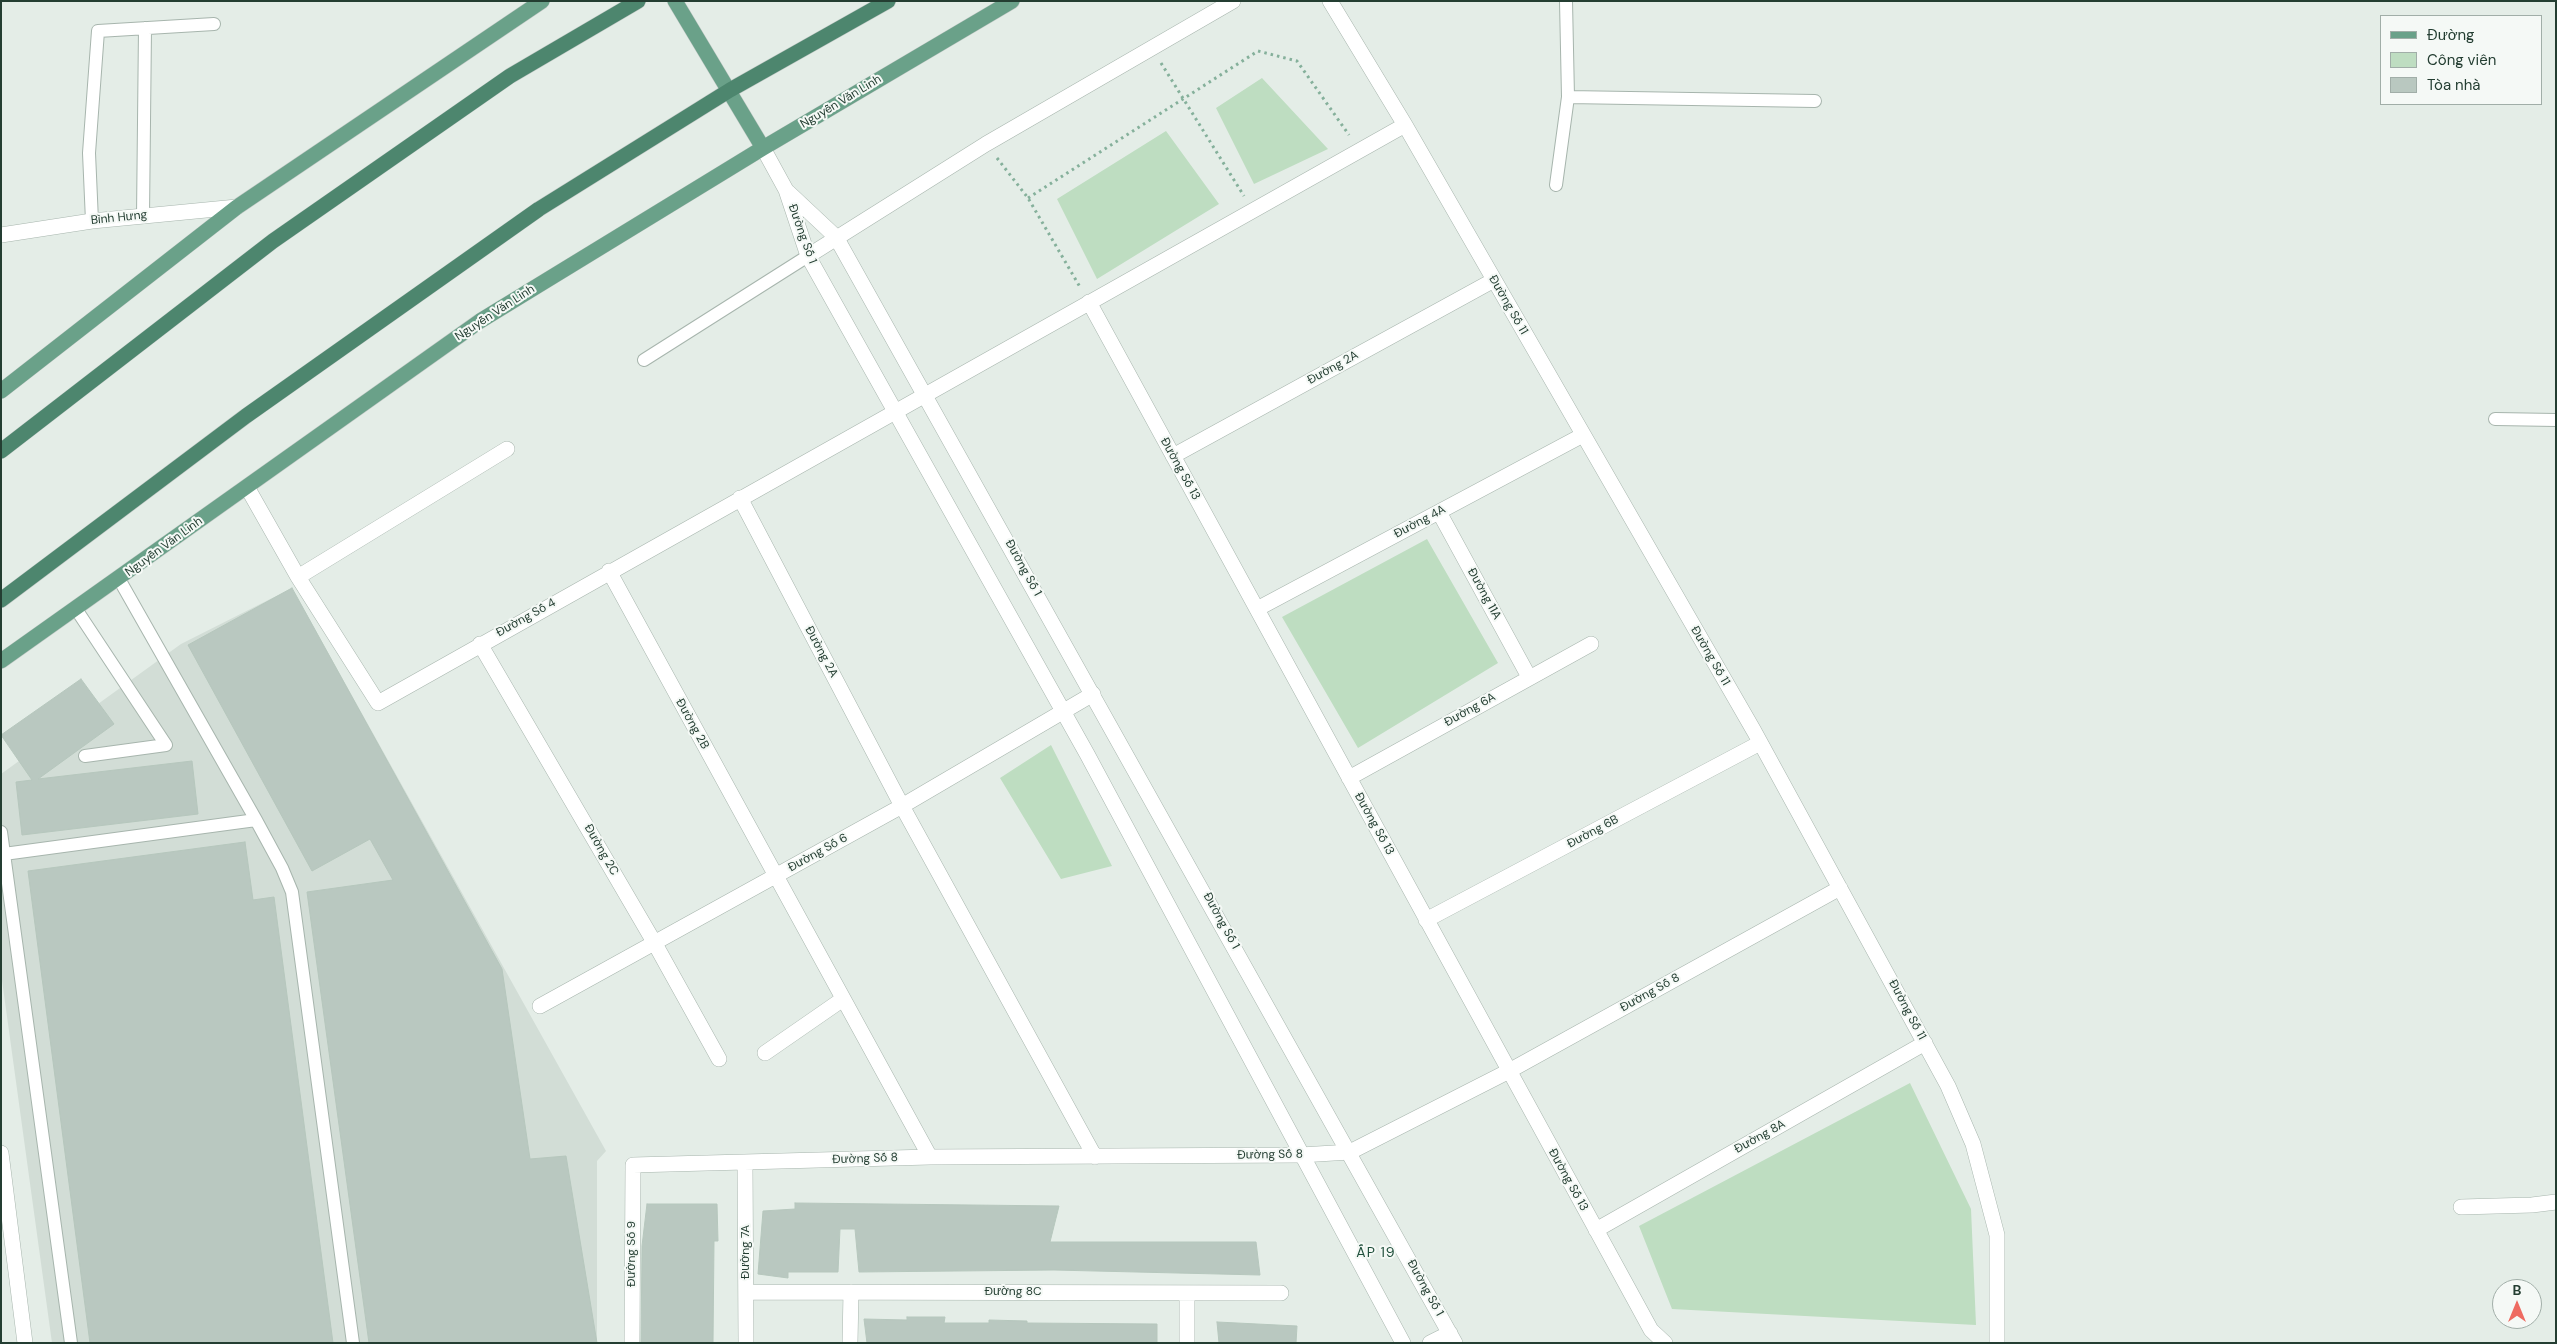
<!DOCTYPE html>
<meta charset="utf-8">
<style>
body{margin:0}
#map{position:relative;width:2557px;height:1344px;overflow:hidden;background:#e4ede7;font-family:"DM Sans",sans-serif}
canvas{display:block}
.frame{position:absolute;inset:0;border:2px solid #243e32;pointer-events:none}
.legend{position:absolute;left:2380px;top:15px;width:162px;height:90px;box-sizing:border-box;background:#f5f9f6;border:1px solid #a1aea8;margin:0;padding:6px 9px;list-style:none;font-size:15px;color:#243e32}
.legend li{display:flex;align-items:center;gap:10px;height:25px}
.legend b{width:25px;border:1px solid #a1aea8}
.north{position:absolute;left:2492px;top:1279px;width:50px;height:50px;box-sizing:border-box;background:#f5f9f6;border:1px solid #a1aea8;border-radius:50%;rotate:0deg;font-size:14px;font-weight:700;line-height:20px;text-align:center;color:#243e32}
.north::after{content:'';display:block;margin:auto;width:18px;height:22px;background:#ee6b61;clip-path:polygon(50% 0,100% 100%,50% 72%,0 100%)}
</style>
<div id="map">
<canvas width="2557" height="1344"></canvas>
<div class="frame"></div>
<ul class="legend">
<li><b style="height:6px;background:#6aa189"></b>Đường</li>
<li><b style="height:14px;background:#beddc1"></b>Công viên</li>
<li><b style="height:14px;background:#b9c8c0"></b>Tòa nhà</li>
</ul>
<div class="north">B</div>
</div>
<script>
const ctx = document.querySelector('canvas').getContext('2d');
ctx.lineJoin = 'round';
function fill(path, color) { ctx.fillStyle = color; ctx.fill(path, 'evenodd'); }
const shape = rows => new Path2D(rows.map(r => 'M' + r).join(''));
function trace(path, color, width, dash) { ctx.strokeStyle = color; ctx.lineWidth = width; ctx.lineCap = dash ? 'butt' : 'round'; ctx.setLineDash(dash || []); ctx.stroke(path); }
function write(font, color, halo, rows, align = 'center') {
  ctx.font = font + ' "DM Sans",sans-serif'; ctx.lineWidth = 4; ctx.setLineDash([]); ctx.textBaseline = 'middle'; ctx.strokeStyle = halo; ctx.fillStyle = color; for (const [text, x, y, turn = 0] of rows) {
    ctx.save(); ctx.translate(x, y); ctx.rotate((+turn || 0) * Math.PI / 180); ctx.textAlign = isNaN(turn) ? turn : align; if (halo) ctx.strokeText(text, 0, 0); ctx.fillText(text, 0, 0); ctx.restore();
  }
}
fill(shape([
 [292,588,606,1151,597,1161,597,1343,52,1343,1,973,1,774,181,644]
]), '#d2ddd6');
fill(shape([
 [1262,78,1328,149,1254,184,1216,108],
 [1166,131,1219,204,1097,279,1057,199],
 [1427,539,1498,663,1358,748,1282,617],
 [1051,745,1112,866,1061,879,1000,778],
 [1910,1083,1971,1209,1976,1325,1672,1309,1639,1226]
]), '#beddc1');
const building = shape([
 [292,588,502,969,530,1159,566,1156,597,1343,369,1343,307,892,393,880,370,839,312,871,188,645,292,588],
 [81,679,114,724,38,779,192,761,198,814,22,835,16,782,32,780,1,735,81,679],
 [245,842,253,900,274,897,333,1343,90,1343,28,871,245,842],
 [795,1203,1059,1206,1050,1242,1256,1242,1260,1275,1054,1270,859,1272,855,1229,840,1229,838,1272,788,1272,788,1278,758,1274,763,1211,795,1209,795,1203],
 [647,1204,717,1204,718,1241,714,1241,713,1343,641,1343,642,1246,647,1204],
 [907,1317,945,1317,944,1323,989,1323,989,1320,1027,1321,1027,1323,1157,1324,1157,1343,867,1343,864,1319,907,1320,907,1317],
 [1217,1322,1297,1326,1296,1343,1219,1343,1217,1322]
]);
fill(building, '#b9c8c0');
trace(building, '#b6c7bd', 1);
const service = shape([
 [1566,1,1568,97,1815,101],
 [1556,185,1568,97],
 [143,216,145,28],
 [92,221,89,153,98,31,214,24],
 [644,360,808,256],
 [2495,419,2556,420],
 [119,579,256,820,282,868,292,892,353,1343],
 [76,609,166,745,85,756],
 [1,832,71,1343],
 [4,854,256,820]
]);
const minor = shape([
 [1330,1,1405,125,1754,731,1948,1086,1973,1144,1997,1235,1997,1343],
 [1,235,92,221,237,207],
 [808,256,986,144,1233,1],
 [1089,302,1633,1297,1651,1330,1665,1343],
 [1173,456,1494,280],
 [247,487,298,577,378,703,1405,125],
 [740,498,902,806,1095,1157],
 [1439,512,1529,677],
 [609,571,930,1157],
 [298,577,507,449],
 [1257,609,1583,435],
 [480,644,654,942,719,1059],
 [1349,778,1591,644],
 [1426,920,1760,743],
 [540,1006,902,806,1093,694],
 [765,1053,843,999],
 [1,1153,25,1343],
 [745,1162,746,1343],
 [2461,1207,2532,1205,2556,1202],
 [1596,1230,1925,1043],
 [746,1292,1281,1293],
 [632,1343,633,1165,930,1157,1301,1155,1350,1152,1509,1071,1840,888],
 [850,1343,851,1292],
 [1187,1343,1187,1293]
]);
const tertiary = shape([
 [763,148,786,190,808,256,1087,754,1403,1343],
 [788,192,836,237,1455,1343],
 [1430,1343,1450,1333]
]);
const primary = shape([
 [675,1,763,148],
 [1,391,237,207,542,1],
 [1,661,480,321,763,148,1012,1]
]);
const trunk = shape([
 [1,451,273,241,510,76,638,1],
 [1,600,246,416,539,209,730,90,888,1]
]);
trace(service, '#a7b5ad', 14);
trace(minor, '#a7b5ad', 16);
trace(tertiary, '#a7b5ad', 16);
trace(primary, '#c2c9c6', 16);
trace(trunk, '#c2c9c6', 16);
trace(shape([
 [1161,63,1244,196],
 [997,158,1028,198,1080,287],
 [1028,198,1258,51,1297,61,1349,135]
]), '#85b09b', 3, [2.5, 4]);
trace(service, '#fff', 12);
trace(minor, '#fff', 15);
trace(tertiary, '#fff', 15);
trace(primary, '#6aa189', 15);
trace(trunk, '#4d866e', 15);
write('12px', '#243e32', '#f5f9f6', [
 ["Nguyễn Văn Linh",841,102,-31],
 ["Bình Hưng",119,218,-6],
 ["Đường Số 1",802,234,70],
 ["Đường Số 11",1508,305,60],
 ["Nguyễn Văn Linh",495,313,-33],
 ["Đường 2A",1333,368,-29],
 ["Đường Số 13",1180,469,61],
 ["Đường 4A",1420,522,-28],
 ["Nguyễn Văn Linh",164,547,-36],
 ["Đường Số 1",1023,568,61],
 ["Đường 11A",1484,594,61],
 ["Đường Số 4",526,618,-29],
 ["Đường 2A",821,652,62],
 ["Đường Số 11",1710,656,60],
 ["Đường 6A",1470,710,-29],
 ["Đường 2B",692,724,61],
 ["Đường Số 13",1374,824,61],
 ["Đường 6B",1593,832,-28],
 ["Đường 2C",601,850,60],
 ["Đường Số 6",818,853,-29],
 ["Đường Số 1",1221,921,61],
 ["Đường Số 8",1650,993,-29],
 ["Đường Số 11",1907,1010,62],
 ["Đường 8A",1760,1137,-29],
 ["Đường Số 8",1270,1155,-1],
 ["Đường Số 8",865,1159,-2],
 ["Đường Số 13",1568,1180,61],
 ["Đường 7A",746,1252,-90],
 ["Đường Số 9",632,1254,-90],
 ["Đường Số 1",1425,1288,61],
 ["Đường 8C",1013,1292]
]);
ctx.letterSpacing = '1px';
write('14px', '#20503c', '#f5f9f6', [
 ["ẤP 19",1376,1253]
]);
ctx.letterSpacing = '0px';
</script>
